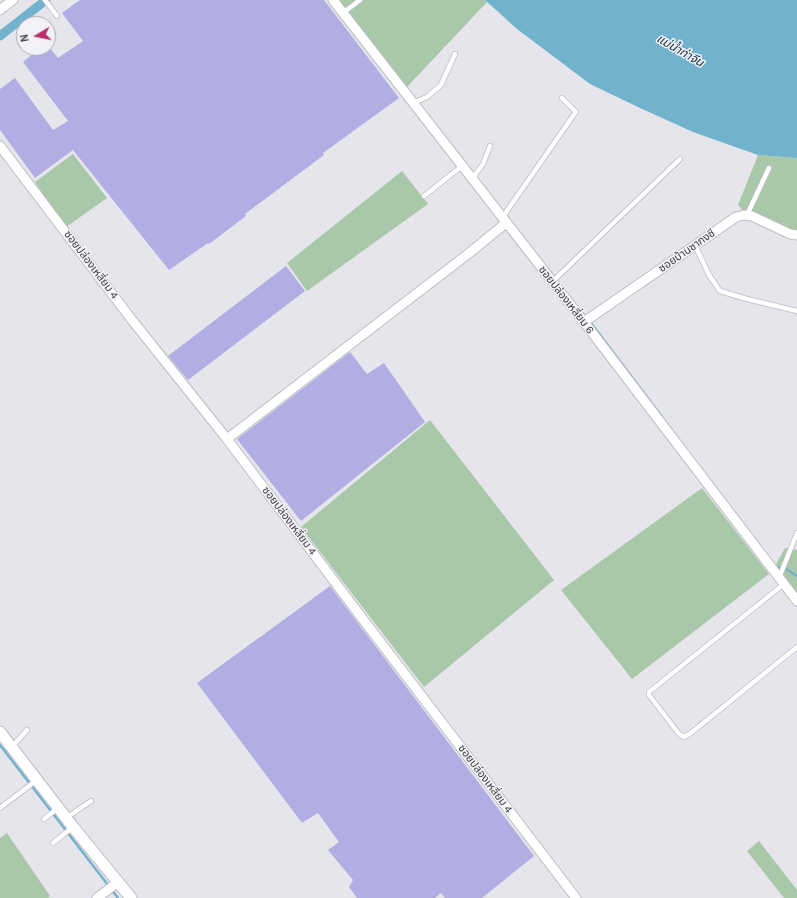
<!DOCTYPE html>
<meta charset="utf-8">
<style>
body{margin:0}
#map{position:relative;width:797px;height:898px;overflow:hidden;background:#e5e5eb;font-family:Karla,sans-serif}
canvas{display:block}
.north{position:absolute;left:16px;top:16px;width:40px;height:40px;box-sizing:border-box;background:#f2f2f9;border:1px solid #aaaaaf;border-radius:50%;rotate:260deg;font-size:11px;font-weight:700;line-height:16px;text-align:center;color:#3d3d3f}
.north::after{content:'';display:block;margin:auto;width:14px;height:18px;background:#ba306d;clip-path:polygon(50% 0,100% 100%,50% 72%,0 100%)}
</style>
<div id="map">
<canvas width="797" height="898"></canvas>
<div class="north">N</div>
</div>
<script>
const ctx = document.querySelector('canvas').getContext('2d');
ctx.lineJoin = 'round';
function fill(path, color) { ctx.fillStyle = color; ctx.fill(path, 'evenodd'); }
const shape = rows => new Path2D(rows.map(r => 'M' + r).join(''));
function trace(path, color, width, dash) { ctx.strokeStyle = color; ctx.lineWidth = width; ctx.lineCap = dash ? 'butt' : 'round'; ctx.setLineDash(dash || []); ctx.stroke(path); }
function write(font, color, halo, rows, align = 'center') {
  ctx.font = font + ' Karla,"Noto Sans Thai",sans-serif'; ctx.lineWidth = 3; ctx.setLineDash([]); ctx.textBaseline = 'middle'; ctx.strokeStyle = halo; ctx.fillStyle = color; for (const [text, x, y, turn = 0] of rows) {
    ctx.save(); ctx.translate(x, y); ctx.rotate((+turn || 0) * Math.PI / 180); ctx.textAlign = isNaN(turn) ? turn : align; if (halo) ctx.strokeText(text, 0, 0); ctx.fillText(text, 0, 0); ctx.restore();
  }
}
fill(shape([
 [339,0,485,0,487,2,407,87],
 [73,154,107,198,66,227,35,182],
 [758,155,797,158,797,232,743,211,738,205],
 [402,171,428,204,307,291,287,263],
 [430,420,554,580,424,687,301,527],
 [702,488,769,574,632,679,561,590],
 [785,548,796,550,797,548,797,596,782,577,776,564],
 [7,833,50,896,48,898,0,898,0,838],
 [759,841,797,890,797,898,784,898,747,851]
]), '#a9c8aa');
fill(shape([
 [485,0,797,0,797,158,758,155,693,132,640,108,590,84,517,29]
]), '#71b2cd');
trace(shape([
 [591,323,662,417],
 [776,567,786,569,797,576],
 [0,745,118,898]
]), '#71b2cd', 2.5);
trace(shape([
 [0,36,46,0]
]), '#71b2cd', 9);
fill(shape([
 [80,0,324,0,399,98,323,153,324,155,245,214,246,216,209,244,208,243,169,270,73,150,35,178,0,130,0,89,15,78,53,130,68,121,23,62,40,48,50,48,58,58,83,41,62,13],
 [286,266,305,291,188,380,168,356],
 [350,352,367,374,384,363,425,422,301,521,237,439],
 [330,586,534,856,482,898,445,898,441,893,435,898,357,898,349,887,353,880,328,850,339,842,318,813,302,823,197,683]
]), '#b2aee4');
const service = shape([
 [45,0,57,16],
 [343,13,360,0],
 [413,103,427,97,441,85,455,54],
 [472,179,483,164,490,146],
 [424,196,462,166],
 [747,215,769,168],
 [502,218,575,113,576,112,562,98],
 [695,245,709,275,720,291,747,299,797,311],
 [552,282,680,159],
 [779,578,797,533],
 [784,584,649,692,649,695,679,734,684,737,691,733,797,647],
 [12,747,27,730],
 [0,808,37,780],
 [66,818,91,801],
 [44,819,58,808],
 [53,843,73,827]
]);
const minor = shape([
 [333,0,584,322,797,601],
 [0,10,13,0],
 [0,146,132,320,227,439,362,618,576,898],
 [584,322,736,217,744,215,752,216,790,234,797,235],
 [227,439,468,254,506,223],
 [97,898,118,882]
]);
const tertiary = shape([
 [0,732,73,827,131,898]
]);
trace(service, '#bcbcc2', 6);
trace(minor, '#bcbcc2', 11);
trace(tertiary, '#bcbcc2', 13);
trace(service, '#fff', 4.5);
trace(minor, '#fff', 9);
trace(tertiary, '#fff', 11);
write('11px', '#3d3d3f', '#f2f2f9', [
 ["ซอยบ้านซากงซี",687,251,-35],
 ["ซอยปล่องเหลี่ยม 4",91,265,53],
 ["ซอยปล่องเหลี่ยม 6",566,300,52],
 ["ซอยปล่องเหลี่ยม 4",289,521,53],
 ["ซอยปล่องเหลี่ยม 4",485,779,53]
]);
write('italic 12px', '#11303d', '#f2f2f9', [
 ["แม่น้ำท่าจีน",680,51,30]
]);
</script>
